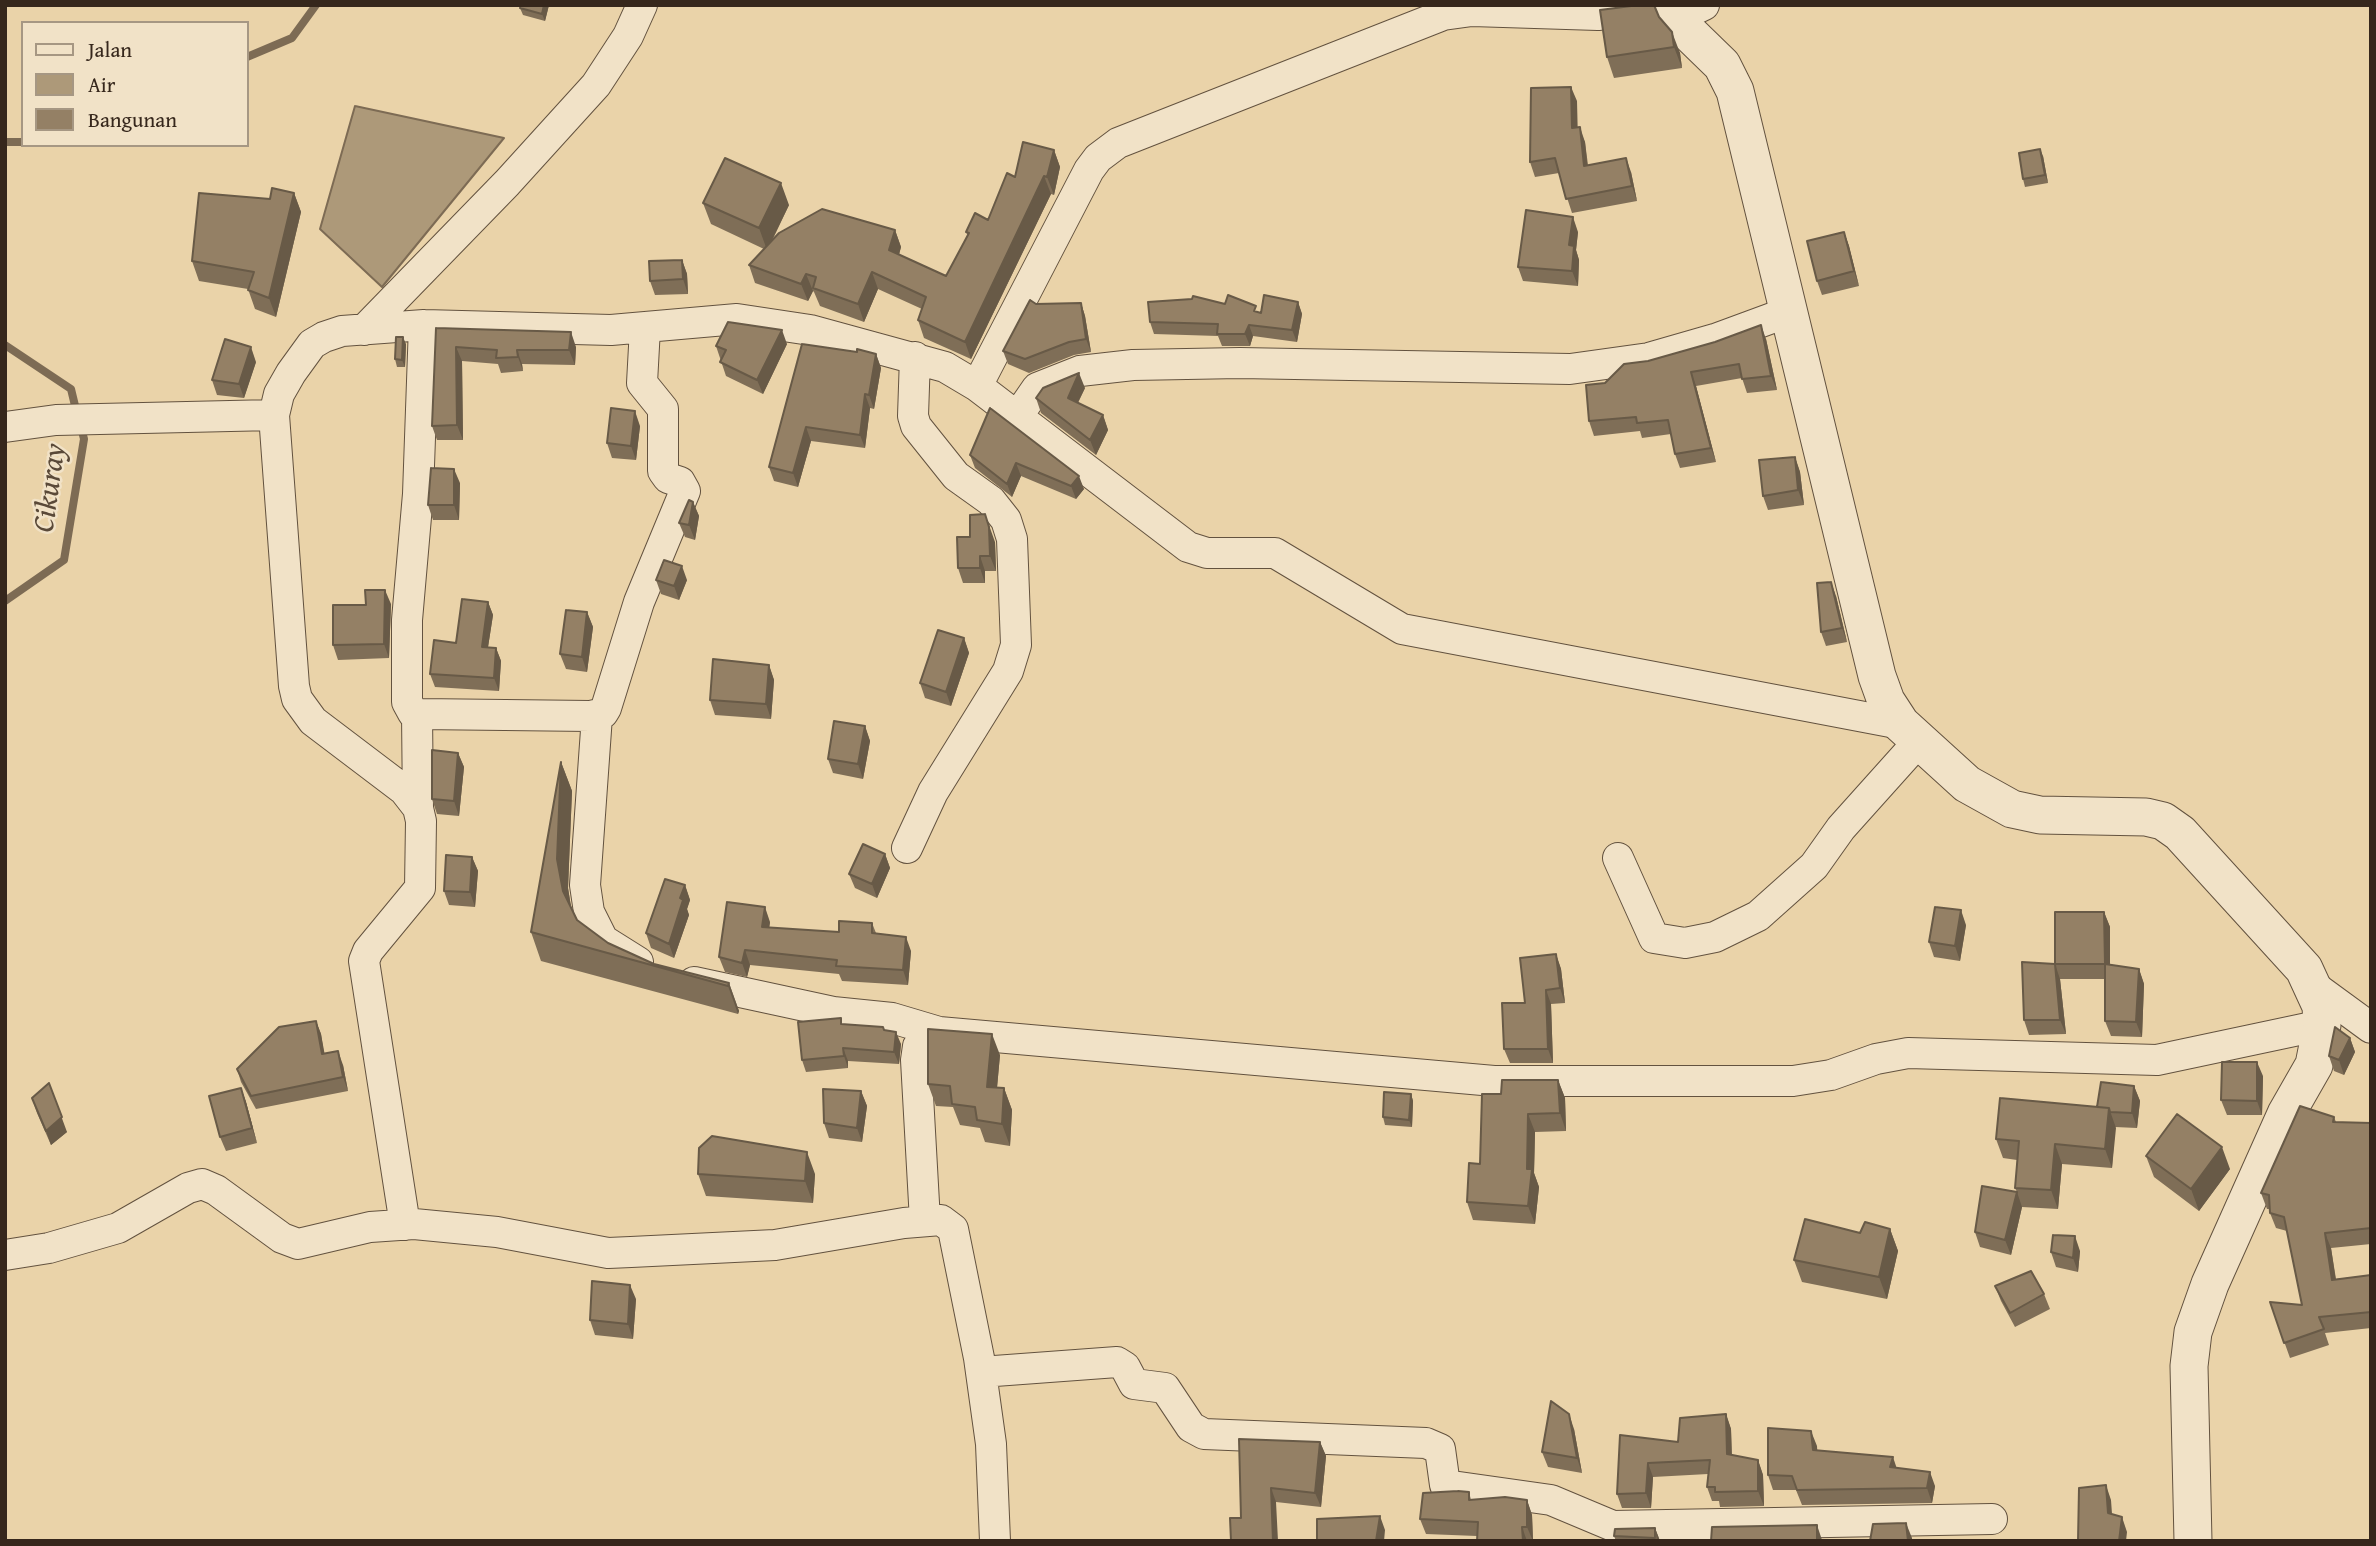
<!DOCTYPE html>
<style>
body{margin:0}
#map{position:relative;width:2376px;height:1546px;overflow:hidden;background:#ead3a9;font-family:"Gentium Book Plus",serif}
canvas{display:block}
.frame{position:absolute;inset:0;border:7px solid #36271c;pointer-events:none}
.legend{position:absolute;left:21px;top:21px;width:228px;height:126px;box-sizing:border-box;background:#f1e2c7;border:2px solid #a69783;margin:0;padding:9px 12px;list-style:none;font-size:21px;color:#36271c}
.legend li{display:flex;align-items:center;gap:14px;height:35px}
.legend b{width:35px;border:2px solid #a69783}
</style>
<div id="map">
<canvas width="2376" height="1546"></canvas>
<div class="frame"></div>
<ul class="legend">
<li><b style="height:9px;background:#f1e2c7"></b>Jalan</li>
<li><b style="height:19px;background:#ad9979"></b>Air</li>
<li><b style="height:19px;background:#948065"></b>Bangunan</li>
</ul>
</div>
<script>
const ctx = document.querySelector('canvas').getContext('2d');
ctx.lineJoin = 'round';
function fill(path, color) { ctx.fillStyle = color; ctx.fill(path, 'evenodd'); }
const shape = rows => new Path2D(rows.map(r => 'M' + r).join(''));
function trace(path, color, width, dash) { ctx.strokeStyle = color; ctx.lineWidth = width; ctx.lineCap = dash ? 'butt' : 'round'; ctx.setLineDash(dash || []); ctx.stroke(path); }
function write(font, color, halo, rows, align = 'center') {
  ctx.font = font + ' "Gentium Book Plus",serif'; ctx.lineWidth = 5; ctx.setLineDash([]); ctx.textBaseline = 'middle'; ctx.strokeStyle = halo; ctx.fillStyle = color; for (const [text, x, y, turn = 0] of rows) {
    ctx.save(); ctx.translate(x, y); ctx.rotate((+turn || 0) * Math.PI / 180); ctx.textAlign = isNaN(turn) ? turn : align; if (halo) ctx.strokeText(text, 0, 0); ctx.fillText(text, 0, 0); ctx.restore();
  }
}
const water = shape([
 [355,106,504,138,382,287,320,229,355,106]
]);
fill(water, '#ad9979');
trace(water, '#7d6b54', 2);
trace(shape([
 [247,57,292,38,316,5],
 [5,142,23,142],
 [5,345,71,389,77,414],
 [5,601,64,560,84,439,81,427]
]), '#7d6b54', 8);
const minor = shape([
 [1679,17,1704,5],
 [424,325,418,494,407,620,407,702,413,713,420,714,590,716,603,713,606,708,639,602,685,491,680,482,668,478,663,471,663,409,642,383,645,328],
 [364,330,507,183,596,85,628,36,642,5],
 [977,386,1089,170,1098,158,1118,143,1443,15,1472,11,1598,15,1676,6],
 [1017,417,1037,388,1080,371,1133,365,1240,363,1570,369,1649,358,1715,339,1791,311],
 [5,427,56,420,274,415],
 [417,714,418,808],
 [597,716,585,885,589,912,603,940,638,962],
 [907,848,933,792,1008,671,1016,645,1012,539,1006,520,991,501,956,476,916,426,913,416,915,357],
 [1618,858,1654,938,1685,943,1715,937,1758,916,1814,866,1841,828,1919,741],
 [694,982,833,1012,892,1018,939,1032],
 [2315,987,2371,1028],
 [925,1221,916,1060,918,1046,925,1036,939,1032,1494,1081,1793,1081,1831,1075,1876,1059,1908,1053,2157,1060,2322,1025],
 [405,1225,364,961,368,951,420,888,421,821,418,808,404,790,313,721,297,699,294,686,274,415,279,394,291,373,312,344,324,337,342,331,424,325,611,330,737,319,810,330,945,367,977,386,1188,547,1207,553,1275,553,1402,629,1901,724],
 [5,1255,49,1248,118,1228,188,1188,202,1184,216,1190,282,1238,298,1244,370,1227,414,1224,497,1232,608,1253,631,1252,775,1245,904,1223,941,1220,953,1229,979,1358,991,1444,995,1541],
 [981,1372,1117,1362,1125,1367,1134,1384,1165,1388,1191,1427,1204,1434,1426,1443,1440,1449,1445,1485,1551,1500,1613,1526,1992,1519]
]);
const tertiary = shape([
 [1676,5,1686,30,1722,65,1735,91,1877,676,1886,701,1901,724,1967,784,2012,809,2040,815,2146,817,2163,821,2180,833,2304,969,2321,1006,2322,1025,2314,1065,2286,1114,2210,1284,2193,1332,2189,1366,2193,1541]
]);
trace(minor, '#63523f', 32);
trace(tertiary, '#63523f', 39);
trace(minor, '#f1e2c7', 30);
trace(tertiary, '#f1e2c7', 37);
fill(shape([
 [521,5,549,5,545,21,523,15,520,8],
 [1659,17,1680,53,1682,68,1614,78,1607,57],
 [1577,101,1577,127,1585,142,1588,165,1631,172,1637,201,1572,213,1559,173,1535,177,1530,162],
 [1054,150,1060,167,1054,195,1051,194,971,359,924,338,918,320,922,309,878,289,864,322,820,306,814,292,813,291,808,301,755,283,749,265,764,249,711,224,703,203,789,205,772,241,895,230,901,247,899,255,946,276,968,236,966,232,988,220,1015,177],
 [2043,156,2048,183,2025,187,2023,179],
 [294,193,301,212,276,317,255,309,248,289,199,281,192,261,270,199],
 [1578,232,1576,250,1579,260,1578,286,1523,281,1518,267],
 [1844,232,1849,246,1859,286,1822,295,1817,281],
 [682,260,687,274,688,294,655,295,650,281],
 [1298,302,1302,314,1297,342,1253,336,1250,346,1222,346,1218,336,1154,334,1150,322,1261,313],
 [1081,303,1085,316,1091,352,1074,355,1029,373,1008,364,1003,351,1036,304],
 [436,328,576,347,575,365,522,364,523,371,501,373,498,364,462,361,463,440,437,440,432,426],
 [1766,339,1777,390,1747,393,1742,378,1696,386,1716,462,1680,468,1675,454,1671,434,1642,438,1640,431,1594,436,1589,421,1605,383,1648,361],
 [406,344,405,367,397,367,395,359],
 [787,344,763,394,726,376,716,346],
 [857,352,876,354,881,368,874,409,870,408,865,448,811,441,798,487,774,481,769,467],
 [256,362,244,398,217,395,212,380],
 [1085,388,1078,403,1103,415,1108,430,1096,455,1041,413,1036,398],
 [990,408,1084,489,1076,499,1021,476,1012,497,975,468,970,455],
 [640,426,636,460,612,458,607,443],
 [1795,457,1800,472,1804,505,1768,510,1763,496],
 [460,483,459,520,433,520,428,505],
 [693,502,699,516,695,540,685,537,679,523],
 [995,542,996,571,985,571,985,583,963,583,958,568],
 [656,580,687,580,679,600,661,594],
 [1836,596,1847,642,1826,646,1821,632],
 [488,602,493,615,488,647,496,648,501,661,499,691,435,687,430,674],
 [391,604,389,658,338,660,333,645,366,605],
 [587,612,593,627,587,672,566,669,560,654],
 [964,638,969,653,951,706,925,698,920,683],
 [769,665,774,680,771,719,715,715,710,700],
 [865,726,870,741,863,779,833,773,828,759],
 [458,753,464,767,459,816,437,814,432,799],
 [561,762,572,791,568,888,571,907,577,920,608,943,654,964,729,983,739,1011,738,1014,541,961,531,932],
 [885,854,890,868,877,898,855,888,849,874],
 [472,857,478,871,475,907,449,905,444,891],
 [685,885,690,900,687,909,689,915,674,958,651,948,646,933],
 [2104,912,2110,927,2110,965,2139,969,2144,984,2142,1037,2111,1036,2105,1021,2105,979,2060,979,2066,1034,2029,1035,2024,1020,2055,964],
 [770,922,769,928,839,932,872,923,876,933,911,951,908,985,842,981,839,974,750,965,747,977,725,972,719,957],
 [1966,925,1960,961,1934,957,1929,942],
 [1556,954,1561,969,1565,1003,1551,1004,1553,1063,1510,1063,1504,1049,1525,1003],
 [316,1021,321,1034,324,1054,343,1065,348,1091,256,1109,241,1082,237,1069],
 [843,1024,883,1027,885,1030,901,1044,899,1064,848,1061,848,1068,806,1072,802,1060],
 [2350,1038,2355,1052,2344,1075,2334,1071,2329,1056],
 [1000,1055,997,1088,1004,1088,1012,1110,1010,1146,985,1142,980,1128,960,1125,953,1107,936,1106,928,1084],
 [2263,1076,2262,1115,2227,1115,2221,1100],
 [1558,1080,1565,1098,1566,1131,1535,1132,1534,1173,1539,1187,1535,1224,1473,1220,1467,1202,1480,1164,1501,1094],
 [2134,1086,2140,1101,2137,1128,2115,1127,2112,1168,2062,1164,2058,1209,2022,1207,2011,1255,1980,1247,1975,1232,2017,1192,2015,1188,2017,1160,2003,1158,1996,1139,2097,1107],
 [241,1088,246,1102,257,1143,226,1151,220,1137],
 [861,1091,867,1106,862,1142,829,1138,824,1123],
 [1411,1094,1413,1101,1412,1127,1385,1125,1383,1117],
 [32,1098,67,1132,51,1145,37,1113],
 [2334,1117,2336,1122,2371,1123,2371,1244,2331,1248,2336,1279,2371,1275,2371,1328,2325,1333,2329,1345,2290,1358,2270,1302,2302,1305,2287,1231,2276,1228,2270,1213,2270,1209,2267,1209,2261,1193],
 [2146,1156,2230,1169,2199,1211,2154,1177],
 [698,1174,815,1174,813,1203,706,1196],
 [1890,1229,1898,1251,1887,1299,1802,1282,1794,1260,1860,1233],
 [2080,1251,2078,1272,2056,1267,2051,1252],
 [1995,1286,2044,1294,2050,1309,2015,1327,2001,1301],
 [636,1299,633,1339,595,1335,590,1320],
 [1726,1414,1731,1429,1732,1455,1758,1460,1763,1475,1764,1506,1720,1507,1719,1501,1712,1501,1707,1487,1708,1474,1653,1477,1651,1508,1622,1508,1617,1494,1620,1435,1678,1442],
 [1574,1429,1582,1473,1548,1467,1542,1452],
 [1239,1439,1320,1442,1326,1456,1321,1507,1276,1502,1241,1518],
 [1817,1446,1817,1450,1896,1468,1935,1486,1932,1503,1802,1505,1796,1490,1773,1490,1768,1475],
 [1469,1492,1471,1500,1527,1500,1532,1515,1533,1541,1477,1541,1477,1536,1426,1534,1420,1519],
 [1655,1528,1660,1541,1616,1541,1614,1536]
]), '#7f6e57');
fill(shape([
 [544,5,549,5,545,21,542,14],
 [1672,32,1680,53,1682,68,1674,47],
 [1571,87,1577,101,1578,142,1572,128],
 [1580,127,1585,142,1589,181,1584,166],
 [2040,149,2043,156,2048,183,2045,175],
 [1054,150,1060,167,1054,195,1047,177],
 [1626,158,1631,172,1637,201,1632,186],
 [1044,176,1051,194,971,359,965,342],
 [781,183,789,205,767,250,759,228],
 [294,193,301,212,276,317,269,298],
 [1573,217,1578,232,1576,250,1579,260,1578,286,1572,271,1569,245],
 [895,230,901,247,895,268,889,250],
 [1844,232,1849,246,1859,286,1854,271],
 [682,260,687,274,688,294,683,279],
 [872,272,878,289,864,322,858,304],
 [806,274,813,291,808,301,801,284],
 [1298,302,1302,314,1297,342,1292,330],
 [1081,303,1085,316,1091,352,1086,339],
 [1249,325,1253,336,1250,346,1245,334],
 [1761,325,1766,339,1777,390,1771,376],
 [782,330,787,344,763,394,757,380],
 [571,332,576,347,575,365,569,350],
 [403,337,406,344,405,367,402,360],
 [251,347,256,362,244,398,239,384],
 [456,347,462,361,463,440,457,425],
 [517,350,522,364,523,371,518,357],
 [876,354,881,368,874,409,869,395],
 [1691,372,1696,386,1716,462,1711,448],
 [1079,373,1085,388,1073,412,1068,398],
 [865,394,870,408,865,448,860,435],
 [635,411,640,426,636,460,631,446],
 [1103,415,1108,430,1096,455,1090,440],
 [806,427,811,441,798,487,793,473],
 [1795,457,1800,472,1804,505,1798,490],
 [1016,463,1021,476,1012,497,1007,484],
 [454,469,460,483,459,520,454,505],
 [1079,476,1084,489,1076,499,1071,486],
 [693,502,699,516,695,540,689,525],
 [985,514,995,542,996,571,990,556],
 [980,556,985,571,985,583,980,568],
 [682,566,687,580,679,600,674,586],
 [1831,582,1836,596,1847,642,1842,628],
 [385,590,391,604,389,658,384,644],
 [488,602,493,615,486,660,482,647],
 [587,612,593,627,587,672,582,657],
 [964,638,969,653,951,706,946,692],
 [496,648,501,661,499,691,494,678],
 [769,665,774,680,771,719,766,704],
 [865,726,870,741,863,779,858,764],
 [458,753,464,767,459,816,454,801],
 [561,762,572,791,568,888,573,919,563,891,557,859],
 [885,854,890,868,877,898,872,884],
 [472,857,478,871,475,907,470,892],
 [685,885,690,900,687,909,689,915,674,958,669,944,680,898],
 [765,907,770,922,767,942,762,927],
 [1961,910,1966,925,1960,961,1955,946],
 [2104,912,2110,927,2110,979,2105,964],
 [906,937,911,951,908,985,903,970],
 [745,950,750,965,747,977,742,963],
 [1556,954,1561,969,1565,1003,1560,988],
 [2055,964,2060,979,2066,1034,2060,1020],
 [2139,969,2144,984,2142,1037,2136,1022],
 [729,983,739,1011,738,1014,728,986],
 [1546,990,1551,1004,1553,1063,1548,1049],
 [316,1021,321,1034,327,1067,322,1054],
 [896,1032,901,1044,899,1064,894,1052],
 [992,1034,1000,1055,995,1109,987,1087],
 [2350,1038,2355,1052,2344,1075,2339,1060],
 [843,1048,848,1061,848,1068,844,1056],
 [338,1051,343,1065,348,1091,343,1077],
 [2257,1062,2263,1076,2262,1115,2257,1101],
 [1558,1080,1565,1098,1566,1131,1560,1113],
 [49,1083,67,1132,51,1145,46,1131],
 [2134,1086,2140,1101,2137,1128,2132,1113],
 [241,1088,246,1102,257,1143,252,1128],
 [1004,1088,1012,1110,1010,1146,1002,1124],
 [861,1091,867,1106,862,1142,857,1128],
 [1411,1094,1413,1101,1412,1127,1409,1120],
 [2109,1108,2116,1128,2112,1168,2105,1149],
 [1528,1114,1535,1132,1534,1173,1539,1187,1535,1224,1528,1206,1527,1169],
 [2055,1144,2062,1164,2058,1209,2051,1190],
 [2222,1147,2230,1169,2199,1211,2191,1189],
 [807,1152,815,1174,813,1203,805,1181],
 [2017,1192,2022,1207,2011,1255,2005,1240],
 [1890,1229,1898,1251,1887,1299,1879,1277],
 [2325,1233,2331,1248,2338,1295,2332,1280],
 [2075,1236,2080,1251,2078,1272,2073,1258],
 [630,1285,636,1299,633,1339,628,1324],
 [1569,1414,1574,1429,1582,1473,1577,1458],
 [1726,1414,1731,1429,1732,1469,1727,1454],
 [1811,1431,1817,1446,1818,1464,1813,1450],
 [1320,1442,1326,1456,1321,1507,1315,1493],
 [1893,1457,1898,1472,1890,1467],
 [1758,1460,1763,1475,1764,1506,1758,1491],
 [1648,1463,1653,1477,1651,1508,1646,1493],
 [1930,1472,1935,1486,1932,1503,1927,1488],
 [2106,1485,2111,1500,2113,1528,2108,1513],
 [1271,1488,1276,1502,1278,1541,1273,1541],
 [1527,1500,1532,1515,1533,1541,1527,1527],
 [1380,1516,1385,1530,1384,1541,1376,1541],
 [2122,1517,2127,1532,2126,1541,2119,1541],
 [1906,1523,1912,1538,1912,1541,1908,1541],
 [1817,1525,1822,1540,1822,1541,1817,1541],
 [1522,1527,1527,1541,1523,1541],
 [1655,1528,1660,1541,1657,1541]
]), '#685a47');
const building = shape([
 [521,5,544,5,542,14,520,8,521,5],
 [1639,5,1654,5,1659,17,1672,32,1674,47,1607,57,1600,10,1639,5],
 [1571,87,1572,128,1580,127,1584,166,1626,158,1632,186,1566,199,1555,158,1530,162,1531,88,1571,87],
 [1023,142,1054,150,1047,177,1044,176,965,342,918,320,926,297,872,272,858,304,813,288,816,277,806,274,801,284,749,265,779,233,822,209,895,230,889,250,946,276,969,233,966,232,975,213,988,220,1007,173,1015,177,1023,142],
 [2040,149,2045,175,2023,179,2019,153,2040,149],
 [725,158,781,183,759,228,703,203,725,158],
 [272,188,294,193,269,298,248,290,254,272,192,261,199,193,270,199,272,188],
 [1526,210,1573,217,1569,245,1574,246,1572,271,1518,267,1526,210],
 [1844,232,1854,271,1817,281,1807,241,1844,232],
 [682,260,683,279,650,281,649,261,682,260],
 [1228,295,1256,306,1254,311,1261,313,1264,295,1298,302,1292,330,1249,325,1245,334,1217,334,1218,324,1150,322,1148,302,1192,299,1193,296,1225,304,1228,295],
 [1030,300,1036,304,1081,303,1086,339,1069,342,1025,359,1003,351,1030,300],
 [728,322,782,330,757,380,720,362,726,350,716,346,728,322],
 [1761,325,1771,376,1742,379,1739,364,1691,372,1711,448,1675,454,1668,420,1637,423,1636,417,1589,421,1586,385,1605,383,1624,364,1648,361,1715,342,1761,325],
 [436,328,571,332,569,350,517,350,518,357,496,358,497,350,456,347,457,425,432,426,436,328],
 [396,337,403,337,402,360,395,359,396,337],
 [225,339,251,347,239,384,212,380,225,339],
 [802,344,857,352,857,349,876,354,869,395,865,394,860,435,806,427,793,473,769,467,802,344],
 [1079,373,1068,398,1103,415,1090,440,1036,398,1043,388,1079,373],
 [611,408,635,411,631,446,607,443,611,408],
 [990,408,1079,476,1071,486,1016,463,1007,484,970,455,990,408],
 [1795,457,1798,490,1763,496,1759,460,1795,457],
 [431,468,454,469,454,505,428,505,431,468],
 [689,500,693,502,689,525,679,523,689,500],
 [985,514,989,527,990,556,980,556,980,568,958,568,957,537,970,537,970,515,985,514],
 [664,560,682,566,674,586,656,580,664,560],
 [1831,582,1842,628,1821,632,1817,583,1831,582],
 [365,590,385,590,384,644,333,645,333,605,366,605,365,590],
 [462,599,488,602,482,647,496,648,494,678,430,674,434,640,456,643,462,599],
 [566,610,587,612,582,657,560,654,566,610],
 [938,630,964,638,946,692,920,683,938,630],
 [713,659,769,665,766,704,710,700,713,659],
 [834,721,865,726,858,764,828,759,834,721],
 [432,750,458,753,454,801,432,799,432,750],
 [561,762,557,859,563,891,577,920,608,943,654,964,729,983,728,986,531,932,561,762],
 [863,844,885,854,872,884,849,874,863,844],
 [446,855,472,857,470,892,444,891,446,855],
 [665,879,685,885,680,898,683,900,669,944,646,933,665,879],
 [727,902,765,907,762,927,839,932,839,921,872,923,872,933,906,937,903,970,836,966,837,960,745,950,742,963,719,957,727,902],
 [1935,907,1961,910,1955,946,1929,942,1935,907],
 [2055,912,2104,912,2105,964,2055,964,2055,912],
 [1556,954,1560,988,1546,990,1548,1049,1504,1049,1502,1003,1525,1003,1520,958,1556,954],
 [2022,962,2055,964,2060,1020,2024,1020,2022,962],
 [2105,964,2139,969,2136,1022,2105,1021,2105,964],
 [841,1018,841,1024,883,1027,884,1030,896,1032,894,1052,843,1048,844,1056,802,1060,798,1022,841,1018],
 [316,1021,322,1054,338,1051,343,1077,251,1096,237,1069,279,1027,316,1021],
 [2335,1027,2350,1038,2339,1060,2329,1056,2335,1027],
 [928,1029,992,1034,987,1087,1004,1088,1002,1124,977,1120,975,1107,952,1104,950,1086,928,1084,928,1029],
 [2222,1062,2257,1062,2257,1101,2221,1100,2222,1062],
 [1502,1080,1558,1080,1560,1113,1528,1114,1527,1169,1532,1169,1528,1206,1467,1202,1469,1163,1480,1164,1482,1094,1501,1094,1502,1080],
 [2101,1082,2134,1086,2132,1113,2110,1112,2109,1108,2097,1107,2101,1082],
 [49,1083,62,1117,46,1131,32,1098,49,1083],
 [241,1088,252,1128,220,1137,209,1096,241,1088],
 [823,1089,861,1091,857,1128,824,1123,823,1089],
 [1384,1092,1411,1094,1409,1120,1383,1117,1384,1092],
 [2000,1098,2109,1108,2105,1149,2055,1144,2051,1190,2015,1188,2019,1141,1996,1139,2000,1098],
 [2300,1106,2334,1117,2333,1122,2371,1123,2371,1228,2325,1233,2332,1280,2371,1275,2371,1312,2319,1317,2324,1329,2284,1343,2270,1302,2302,1305,2284,1217,2270,1213,2269,1195,2261,1193,2300,1106],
 [2177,1114,2222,1147,2191,1189,2146,1156,2177,1114],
 [712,1136,807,1152,805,1181,698,1174,699,1148,712,1136],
 [1982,1186,2017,1192,2005,1240,1975,1232,1982,1186],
 [1805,1219,1860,1233,1865,1222,1890,1229,1879,1277,1794,1260,1805,1219],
 [2053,1235,2075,1236,2073,1258,2051,1252,2053,1235],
 [2031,1271,2044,1294,2010,1313,1995,1286,2031,1271],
 [592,1281,630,1285,628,1324,590,1320,592,1281],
 [1551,1401,1569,1414,1577,1458,1542,1452,1551,1401],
 [1726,1414,1727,1454,1758,1460,1758,1491,1715,1492,1715,1487,1707,1487,1710,1460,1648,1463,1646,1493,1617,1494,1620,1435,1678,1442,1680,1418,1726,1414],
 [1768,1428,1811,1431,1813,1450,1893,1457,1890,1467,1930,1472,1927,1488,1797,1490,1792,1476,1768,1475,1768,1428],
 [1239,1439,1320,1442,1315,1493,1271,1488,1273,1541,1231,1541,1230,1518,1241,1518,1239,1439],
 [2106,1485,2108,1513,2122,1517,2119,1541,2078,1541,2079,1488,2106,1485],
 [1458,1491,1469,1492,1469,1500,1505,1497,1527,1500,1527,1527,1522,1527,1523,1541,1477,1541,1478,1522,1420,1519,1423,1493,1458,1491],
 [1380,1516,1376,1541,1317,1541,1317,1519,1380,1516],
 [1906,1523,1908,1541,1870,1541,1873,1524,1906,1523],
 [1817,1525,1817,1541,1711,1541,1712,1527,1817,1525],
 [1655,1528,1655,1538,1614,1536,1615,1529,1655,1528]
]);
fill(building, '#948065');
trace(building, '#685a47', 2);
write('italic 30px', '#5a4938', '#f1e2c7', [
 ["Cikuray",51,488,-82]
]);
</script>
